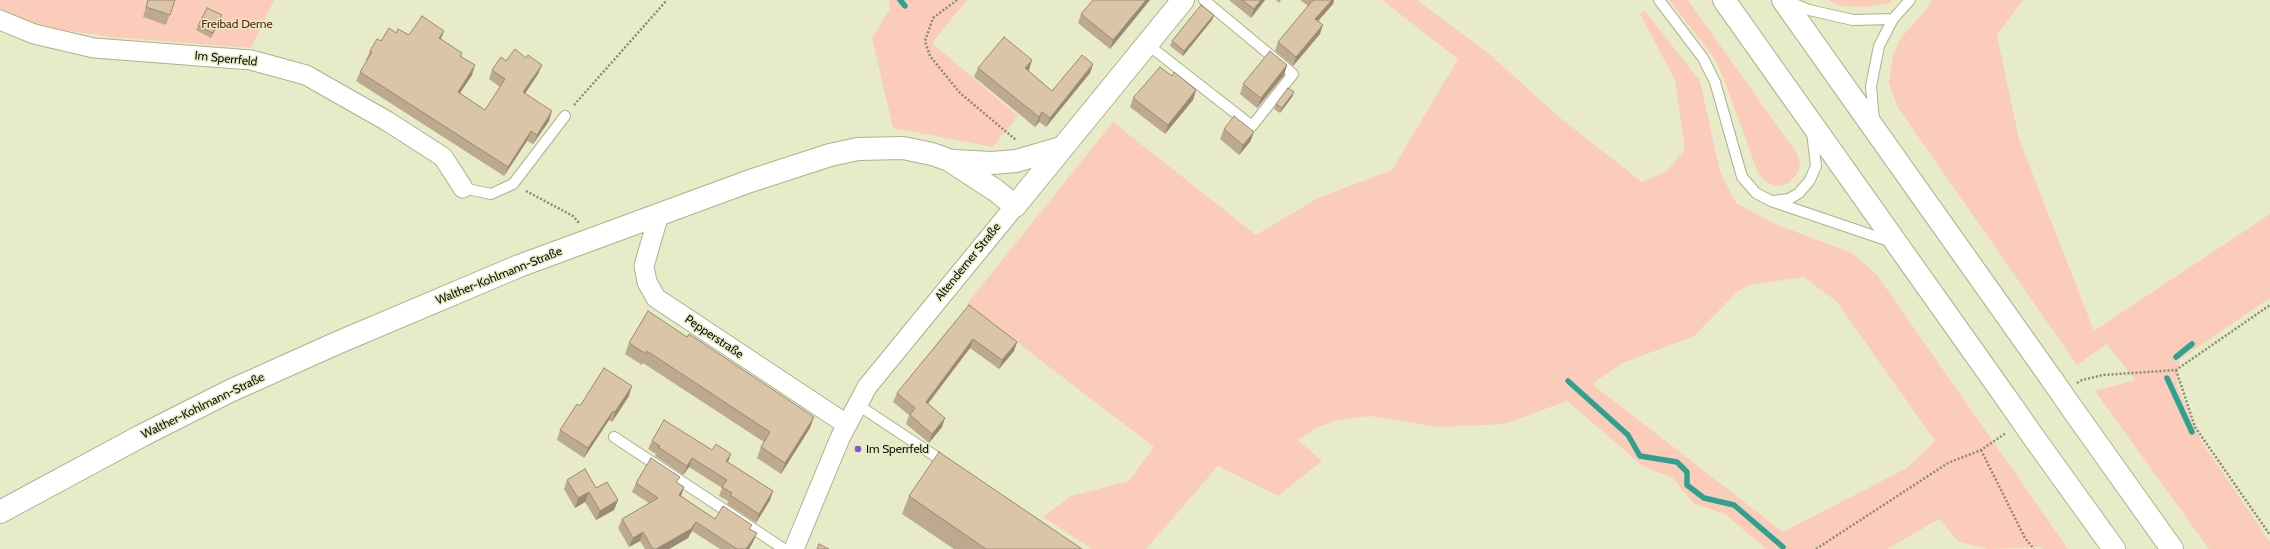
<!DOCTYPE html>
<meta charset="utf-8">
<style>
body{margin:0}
canvas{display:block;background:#e8ebc7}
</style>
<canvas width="2270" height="549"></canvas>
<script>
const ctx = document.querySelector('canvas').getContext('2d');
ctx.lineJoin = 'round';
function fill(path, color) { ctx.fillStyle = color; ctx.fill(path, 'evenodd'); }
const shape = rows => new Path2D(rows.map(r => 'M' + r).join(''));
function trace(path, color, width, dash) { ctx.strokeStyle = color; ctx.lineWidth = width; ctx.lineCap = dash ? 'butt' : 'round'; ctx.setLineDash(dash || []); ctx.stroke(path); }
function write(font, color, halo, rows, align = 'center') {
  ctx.font = font + ' Cabin,sans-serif'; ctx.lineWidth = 3; ctx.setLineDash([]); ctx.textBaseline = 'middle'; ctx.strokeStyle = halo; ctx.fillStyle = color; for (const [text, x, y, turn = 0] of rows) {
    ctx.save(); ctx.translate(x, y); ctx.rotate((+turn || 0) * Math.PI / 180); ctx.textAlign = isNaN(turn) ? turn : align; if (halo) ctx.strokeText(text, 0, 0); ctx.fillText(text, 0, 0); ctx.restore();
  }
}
fill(shape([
 [0,0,274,0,251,48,111,37,42,27,0,9],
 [889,0,967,0,932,43,1018,116,993,147,893,128,872,38,890,9],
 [1382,0,1417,0,1488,53,1559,117,1642,182,1667,171,1685,149,1675,80,1640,14,1645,11,1700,81,1720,172,1736,203,1775,224,1852,253,1877,275,2068,549,2043,549,2041,547,1988,549,1959,542,1939,519,1887,549,1766,549,1725,514,1694,504,1672,477,1644,467,1567,401,1504,424,1438,427,1370,416,1337,420,1318,427,1298,440,1322,461,1278,496,1218,466,1146,549,1092,549,1043,517,1071,496,1129,481,1154,447,967,304,1113,122,1256,235,1318,198,1392,170,1458,59],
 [1804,277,1837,302,1935,441,1907,468,1783,532,1592,384,1623,363,1694,336,1737,292,1749,285],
 [1669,0,1688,0,1798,155,1800,165,1796,176,1787,184,1776,186,1766,182,1758,173,1726,85,1715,59],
 [1828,0,1892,0,1889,3,1866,7,1841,6],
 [1932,0,2023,0,1997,35,2019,139,2094,331,2270,214,2270,298,2179,360,2177,385,2201,441,2270,542,2270,549,2209,549,2095,391,2135,380,2107,344,2077,365,1897,106,1889,82,1893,56,1900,39,1923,13]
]), '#fcccba');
trace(shape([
 [900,0,905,6],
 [2176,357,2192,344],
 [2167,378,2192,432],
 [1568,381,1628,435,1640,456,1677,462,1687,472,1687,485,1704,498,1734,505,1783,547]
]), '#2ea190', 5.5);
const lane = shape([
 [1659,0,1703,58,1715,82,1742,177,1756,193,1771,201,1892,242],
 [1790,2,1809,10,1853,20,1893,19],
 [1147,44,1252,126,1293,74,1204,0],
 [1874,121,1871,86,1879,46,1893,19,1910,0],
 [463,188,491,194,513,184,565,116],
 [1773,201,1789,199,1799,193,1810,180,1816,166,1812,132],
 [858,405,938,458],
 [614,437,784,549]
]);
const street = shape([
 [0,20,34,34,94,48,251,60,306,75,387,121,443,157,463,188],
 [659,214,644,266,647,282,656,298,846,424],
 [794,549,840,438,867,387,1015,206]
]);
const secondary = shape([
 [953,161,992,163,1016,161,1061,148],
 [0,512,141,436,230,391,337,343,519,266,750,181,830,155,858,149,903,148,932,154,949,160,995,190,1015,206,1183,0]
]);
const highway = shape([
 [1724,0,2014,409],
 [1783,0,2053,381],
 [2071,407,2172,549],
 [2032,435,2114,549]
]);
trace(lane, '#aeb18e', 12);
trace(street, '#aeb18e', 21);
trace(secondary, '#aeb18e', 24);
trace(highway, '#aeb18e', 24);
trace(shape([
 [957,0,933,18,925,41,930,56,960,93,1016,140],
 [574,105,667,0],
 [526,191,573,216,579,223],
 [2176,370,2195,427,2270,535],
 [2077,383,2082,380,2103,375,2176,370,2270,305],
 [1981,450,2025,538,2034,549],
 [1816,549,1948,463,1981,450,2006,433]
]), '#898b72', 2.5, [2, 2]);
trace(lane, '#fff', 10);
trace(street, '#fff', 19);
trace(secondary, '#fff', 22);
trace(highway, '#fff', 22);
const highwayBridge = shape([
 [2053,381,2071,407],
 [2014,409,2032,435]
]);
trace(highwayBridge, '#aeb18e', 24, []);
trace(highwayBridge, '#fff', 22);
fill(shape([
 [148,0,175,0,166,25,143,17],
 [1093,0,1150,0,1110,49,1078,23,1081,14],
 [1229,0,1265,0,1251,18],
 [1276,0,1281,0,1279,3],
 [1300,0,1334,0,1333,4,1318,21,1320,34,1293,66,1275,51,1278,42,1308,6],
 [222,15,211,38,196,30,198,26],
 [1214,15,1212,20,1183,56,1170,46,1172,41],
 [444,31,441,39,462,53,461,56,472,75,460,93,485,110,500,87,489,79,492,70,506,61,526,58,542,65,538,74,525,94,549,121,533,144,527,141,504,176,356,81,360,72,367,61,366,60,370,51,381,41,396,33,409,35],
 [1093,64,1090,73,1046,127,1039,122,1035,127,974,77,978,68,1029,70,1028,70,1052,91],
 [1287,65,1284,75,1257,108,1240,94,1243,84],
 [1172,76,1196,90,1193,100,1165,134,1130,107,1133,98],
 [1294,92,1292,97,1280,113,1274,109,1276,104],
 [1224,129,1254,132,1250,142,1239,155,1220,139],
 [969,305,1017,342,1014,351,999,369,970,348,928,404,942,427,929,443,906,424,909,415,893,402,897,393],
 [629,343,810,428,781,474,757,458,761,447,764,442,643,363,642,365,625,354],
 [629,396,612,422,609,420,584,458,557,440,560,430,580,406],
 [652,441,728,462,773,491,770,500,756,523,727,504,728,501,719,496,722,488,689,467,683,475,655,456,656,454,648,449],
 [567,480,596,488,618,500,614,510,596,520,585,502,575,508,564,489],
 [636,483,678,483,684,487,681,496,715,519,750,529,757,533,753,542,749,549,720,549,692,531,688,538,669,549,645,549,640,541,629,547,618,528,622,519,649,503,632,492],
 [909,496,1082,549,954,549,902,514]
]), '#bca990');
fill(shape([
 [1146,0,1150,0,1110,49,1113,40],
 [1261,0,1265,0,1251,18,1254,9],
 [1332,0,1334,0,1333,4,1312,28,1315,19],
 [222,15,220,20,211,38,213,33],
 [1214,15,1212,20,1183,56,1184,51],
 [1323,25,1320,34,1293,66,1296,57],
 [444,31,440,41,439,38],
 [1032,60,1029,70,1022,78,1025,68],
 [1093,64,1090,73,1046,127,1050,118],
 [475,65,472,75,454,102,458,92],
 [542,65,538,74,519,102,523,92],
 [1287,65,1284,75,1257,108,1261,98],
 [1196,90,1193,100,1165,134,1168,125],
 [1294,92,1292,97,1280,113,1282,108],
 [552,111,549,121,533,144,537,135],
 [1042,112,1039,122,1035,127,1039,117],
 [531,131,527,141,504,176,508,167],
 [1254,132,1250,142,1239,155,1243,145],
 [973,339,970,348,922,411,926,402],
 [1017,342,1014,351,999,369,1002,360],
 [632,386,629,396,612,422,615,412],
 [613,411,609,420,584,458,588,448],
 [814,417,810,428,781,474,785,463],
 [945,418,942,427,929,443,932,434],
 [731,454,728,462,726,461],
 [692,458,689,467,683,475,687,466],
 [684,487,681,496,679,495],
 [773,491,770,500,756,523,759,514],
 [589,492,585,502,575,508,578,498],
 [618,500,614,510,596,520,600,511],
 [696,522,692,531,688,538,669,549,656,549],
 [643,532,640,541,629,547,633,538],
 [757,533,753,542,749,549,746,549]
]), '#998a75');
const building = shape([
 [148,0,175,0,170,15,146,7,148,0],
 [1093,0,1146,0,1113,40,1081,14,1093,0],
 [1242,0,1261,0,1254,9,1242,0],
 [1313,0,1332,0,1315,19,1323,25,1296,57,1278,42,1313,0],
 [1201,5,1214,15,1184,51,1172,41,1201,5],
 [207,8,222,15,213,33,198,26,207,8],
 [422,16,444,31,439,38,462,53,460,56,475,65,458,92,485,110,505,79,492,70,501,57,506,61,515,49,526,58,528,55,542,65,523,92,552,111,537,135,531,131,508,167,360,72,372,52,370,51,377,39,381,41,389,28,396,33,398,29,409,35,422,16],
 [1004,37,1032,60,1025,68,1052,91,1082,55,1093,64,1050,118,1042,112,1039,117,978,68,1004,37],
 [1270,51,1287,65,1261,98,1243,84,1270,51],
 [1160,67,1172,76,1174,72,1196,90,1168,125,1133,98,1160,67],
 [1288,88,1294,92,1282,108,1276,104,1288,88],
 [1234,116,1254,132,1243,145,1224,129,1234,116],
 [969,305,1017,342,1002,360,973,339,926,402,945,418,932,434,910,415,915,408,897,393,969,305],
 [648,311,687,337,689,334,814,417,785,463,761,447,770,432,647,351,646,354,629,343,648,311],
 [604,368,632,386,615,412,613,411,588,448,560,430,577,404,580,406,604,368],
 [664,420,712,450,716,444,731,454,726,461,773,491,759,514,730,495,732,493,722,487,727,480,692,458,687,466,658,447,660,446,652,441,664,420],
 [939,452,1082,549,986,549,909,496,939,452],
 [651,458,680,477,676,482,684,487,679,495,715,519,723,506,752,525,749,529,757,533,746,549,737,549,696,522,691,529,656,549,653,549,643,532,633,538,622,519,658,498,636,483,651,458],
 [585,469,596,488,607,482,618,500,600,511,589,492,578,498,567,480,585,469],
 [819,544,829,549,817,549,819,544]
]);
fill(building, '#dbc5a7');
trace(building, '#998a75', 1);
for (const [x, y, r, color] of [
 [858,449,4,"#8355ce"]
]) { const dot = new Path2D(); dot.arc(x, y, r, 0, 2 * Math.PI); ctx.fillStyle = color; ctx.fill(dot); trace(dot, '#e8ebc7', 1.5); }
write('12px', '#63260b', '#e8ebc7', [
 ["Freibad Derne",237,24]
]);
write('12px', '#0f1005', '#e8ebc7', [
 ["Im Sperrfeld",226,59,6],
 ["Altenderner Straße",968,262,-51],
 ["Walther-Kohlmann-Straße",499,276,-22],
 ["Pepperstraße",714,337,34],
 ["Walther-Kohlmann-Straße",203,406,-26]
]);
write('12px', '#0f1005', '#e8ebc7', [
 ["Im Sperrfeld",866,449]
], 'left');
</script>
